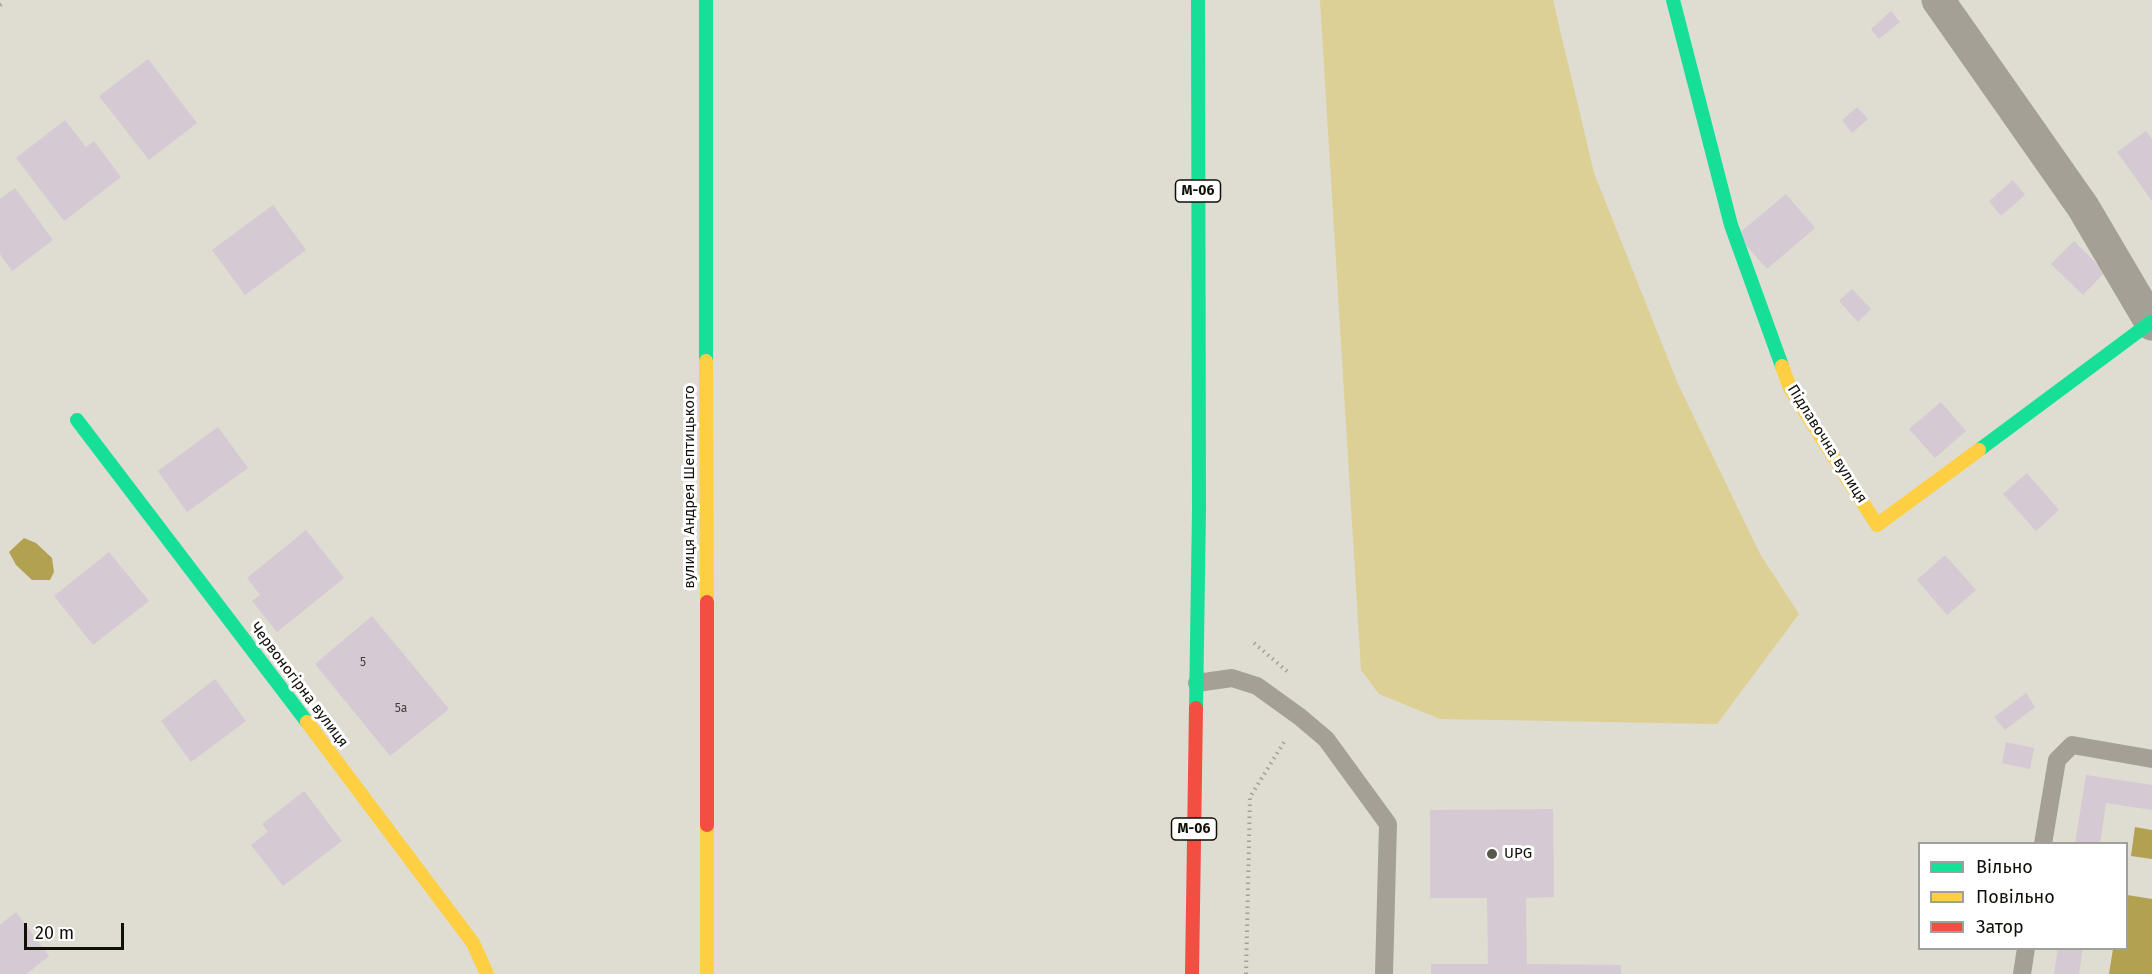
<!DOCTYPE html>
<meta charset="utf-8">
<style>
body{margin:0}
#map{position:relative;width:2152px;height:974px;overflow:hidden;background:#dfdcd1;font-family:"Fira Sans",sans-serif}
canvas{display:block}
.legend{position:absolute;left:1918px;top:842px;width:210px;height:108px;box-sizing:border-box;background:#fff;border:2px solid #9f9f9c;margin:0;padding:8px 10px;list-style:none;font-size:18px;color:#100f08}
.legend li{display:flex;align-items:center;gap:12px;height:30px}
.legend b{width:30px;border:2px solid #9f9f9c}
.scale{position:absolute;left:24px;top:923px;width:100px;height:27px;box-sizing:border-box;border:3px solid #100f08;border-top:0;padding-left:8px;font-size:18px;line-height:21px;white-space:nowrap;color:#100f08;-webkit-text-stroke:4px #fff;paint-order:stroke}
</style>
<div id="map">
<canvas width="2152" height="974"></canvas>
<ul class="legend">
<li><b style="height:8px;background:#16e098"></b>Вільно</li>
<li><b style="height:8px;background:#ffcf43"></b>Повільно</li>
<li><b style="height:8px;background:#f24e42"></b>Затор</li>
</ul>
<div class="scale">20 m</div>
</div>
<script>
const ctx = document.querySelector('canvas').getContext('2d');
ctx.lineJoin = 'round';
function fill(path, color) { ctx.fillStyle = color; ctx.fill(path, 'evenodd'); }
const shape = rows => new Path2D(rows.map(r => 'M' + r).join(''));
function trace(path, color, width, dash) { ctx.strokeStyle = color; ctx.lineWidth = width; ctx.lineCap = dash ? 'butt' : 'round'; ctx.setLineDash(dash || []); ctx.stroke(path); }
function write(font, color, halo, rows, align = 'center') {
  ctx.font = font + ' "Fira Sans",sans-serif'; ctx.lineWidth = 6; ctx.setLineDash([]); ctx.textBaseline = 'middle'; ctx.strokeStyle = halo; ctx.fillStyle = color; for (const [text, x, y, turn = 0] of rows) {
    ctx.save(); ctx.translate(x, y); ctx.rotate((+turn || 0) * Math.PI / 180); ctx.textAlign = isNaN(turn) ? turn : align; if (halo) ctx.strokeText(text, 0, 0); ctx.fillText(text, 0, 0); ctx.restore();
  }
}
fill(shape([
 [1320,0,1553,0,1594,173,1678,384,1760,554,1799,614,1717,724,1440,719,1379,694,1361,670]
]), '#ddd094');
fill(shape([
 [24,538,36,543,52,558,54,572,50,580,32,580,16,565,9,552],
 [2135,827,2152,830,2152,859,2131,856],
 [2127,895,2152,899,2152,974,2109,974,2113,949,2126,948]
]), '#b1a151');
fill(shape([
 [1891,11,1900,22,1879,39,1871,29],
 [148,59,197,123,149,160,99,96],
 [1857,107,1868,119,1852,133,1842,120],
 [65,120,86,147,94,141,121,177,64,221,16,158],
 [2146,131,2152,139,2152,201,2117,152],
 [2013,180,2025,195,2001,216,1989,201],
 [15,188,53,240,12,271,0,254,0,199],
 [1786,194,1815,228,1767,269,1737,235],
 [273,205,306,250,245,295,212,250],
 [2074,241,2105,272,2083,295,2051,264],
 [1852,289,1871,309,1858,322,1839,301],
 [1941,402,1966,431,1935,458,1909,429],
 [218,427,248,468,187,512,158,471],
 [2027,473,2059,510,2036,531,2003,494],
 [306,530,344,578,277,632,252,601,260,595,247,578],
 [109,552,149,601,93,645,54,596],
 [1945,555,1976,590,1947,615,1917,580],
 [372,616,449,709,390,756,315,664],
 [215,679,246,721,191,762,161,721],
 [2026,693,2035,707,2005,730,1994,717],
 [2006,742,2034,748,2030,769,2002,763],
 [2086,775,2152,785,2152,810,2106,803,2100,844,2075,844],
 [304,791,342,841,283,886,251,845,268,832,262,824],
 [1553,809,1554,897,1526,898,1527,964,1621,965,1621,974,1431,974,1431,964,1488,964,1487,898,1430,898,1430,810],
 [16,912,49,956,26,974,0,974,0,925],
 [2058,948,2083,948,2079,974,2054,974]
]), '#d5c9d4');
trace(shape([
 [0,5,3,3],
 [1254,643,1289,673],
 [1246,974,1250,797,1286,739]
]), '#a3a096', 4, [1.5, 4.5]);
trace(shape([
 [1197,683,1232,678,1257,686,1300,717,1326,739,1388,824,1384,974],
 [2043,844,2057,760,2072,745,2152,759],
 [2022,974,2026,948]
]), '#a4a095', 18);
trace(shape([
 [1938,0,2083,207,2152,324]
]), '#a4a095', 33);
trace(shape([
 [706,0,706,361],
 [1673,0,1731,225,1782,366],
 [77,420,307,722],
 [1979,450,2151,322],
 [1196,708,1199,510,1198,0]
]), '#16e098', 14);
trace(shape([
 [706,361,707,602],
 [1782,366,1790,388,1877,525,1979,450],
 [307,722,473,943,487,974],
 [707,825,707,974]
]), '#ffcf43', 14);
trace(shape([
 [707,602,707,825],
 [1192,974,1196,708]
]), '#f24e42', 14);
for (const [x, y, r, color] of [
 [1492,854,6,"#58574e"]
]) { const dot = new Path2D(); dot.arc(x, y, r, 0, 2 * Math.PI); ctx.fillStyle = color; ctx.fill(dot); trace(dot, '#fff', 2); }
write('12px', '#413e3b', null, [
 ["5",363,663],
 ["5а",401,709]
]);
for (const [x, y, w] of [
 [1198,191,45],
 [1194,829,45]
]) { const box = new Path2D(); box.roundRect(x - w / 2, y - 11, w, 22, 4.5); ctx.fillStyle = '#fff'; ctx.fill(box); trace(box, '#100f08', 1.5); }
write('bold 14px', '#100f08', null, [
 ["М-06",1198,191],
 ["М-06",1194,829]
]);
write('15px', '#100f08', '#fff', [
 ["Підлавочна вулиця",1827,444,58],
 ["вулиця Андрея Шептицького",690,487,-90],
 ["Червоногірна вулиця",299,685,53]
]);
write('15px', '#100f08', '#fff', [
 ["UPG",1504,854]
], 'left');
</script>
